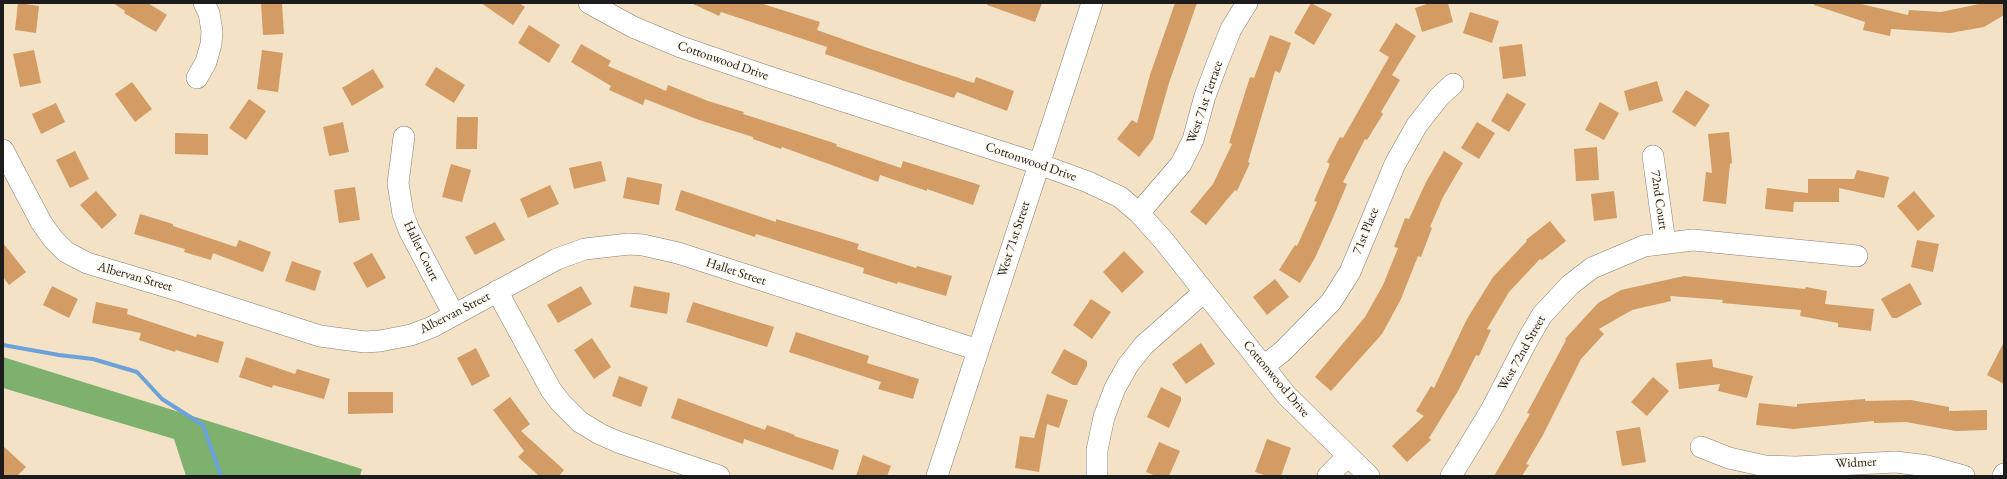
<!DOCTYPE html>
<style>
body{margin:0}
#map{position:relative;width:2007px;height:479px;overflow:hidden;background:#f4e2c7;font-family:"EB Garamond",serif}
canvas{display:block}
.frame{position:absolute;inset:0;border:4px solid #1c1c1c;pointer-events:none}
</style>
<div id="map">
<canvas width="2007" height="479"></canvas>
<div class="frame"></div>
</div>
<script>
const ctx = document.querySelector('canvas').getContext('2d');
ctx.lineJoin = 'round';
function fill(path, color) { ctx.fillStyle = color; ctx.fill(path, 'evenodd'); }
const shape = rows => new Path2D(rows.map(r => 'M' + r).join(''));
function trace(path, color, width, dash) { ctx.strokeStyle = color; ctx.lineWidth = width; ctx.lineCap = dash ? 'butt' : 'round'; ctx.setLineDash(dash || []); ctx.stroke(path); }
function write(font, color, halo, rows, align = 'center') {
  ctx.font = font + ' "EB Garamond",serif'; ctx.lineWidth = 3; ctx.setLineDash([]); ctx.textBaseline = 'middle'; ctx.strokeStyle = halo; ctx.fillStyle = color; for (const [text, x, y, turn = 0] of rows) {
    ctx.save(); ctx.translate(x, y); ctx.rotate((+turn || 0) * Math.PI / 180); ctx.textAlign = isNaN(turn) ? turn : align; if (halo) ctx.strokeText(text, 0, 0); ctx.fillText(text, 0, 0); ctx.restore();
  }
}
fill(shape([
 [3,357,362,469,360,476,186,476,174,439,3,388]
]), '#7db16d');
trace(shape([
 [3,345,59,355,93,359,137,372,162,399,203,425,221,476]
]), '#6da1d9', 4);
fill(shape([
 [18,3,39,6,36,33,15,30],
 [113,3,148,3,167,15,156,32,124,13,125,11],
 [261,3,282,3,284,34,263,35],
 [481,3,519,3,525,7,513,25],
 [691,3,760,3,820,22,817,30,868,48,974,83,976,77,1014,91,1007,111,957,92,954,98,825,54,827,47,721,12,719,16],
 [988,3,1042,3,1035,22,987,5],
 [1175,3,1197,3,1169,83,1153,139,1139,157,1117,139,1132,120,1137,123,1150,75],
 [1311,3,1332,14,1314,45,1294,33],
 [1430,3,1448,3,1453,22,1422,32,1415,8],
 [1814,3,1857,3,1908,15,1909,10,1941,12,1984,3,2004,3,2004,15,1984,27,1950,33,1891,29,1890,36,1863,30,1865,22,1814,5],
 [1470,12,1499,21,1492,43,1463,33],
 [1396,23,1416,36,1392,75,1400,80,1381,112,1383,114,1367,140,1365,139,1343,182,1347,184,1332,220,1315,258,1300,283,1279,270,1295,245,1297,246,1317,202,1314,201,1330,164,1327,162,1340,137,1343,138,1389,57,1379,51],
 [529,25,560,45,549,63,518,43],
 [1270,35,1291,43,1280,73,1275,71,1248,162,1250,163,1237,191,1235,190,1206,225,1190,212,1213,184,1232,144,1229,143,1250,77,1254,78],
 [581,44,611,61,608,66,666,91,668,85,708,101,744,112,743,114,803,133,837,144,836,146,901,168,903,161,980,185,973,205,927,189,927,191,880,175,878,182,782,147,781,149,753,139,753,137,699,120,645,99,643,105,609,90,611,86,571,62],
 [1522,44,1526,76,1503,79,1499,47],
 [34,50,41,83,20,87,13,54],
 [262,50,283,53,278,92,257,89],
 [436,67,465,85,454,103,425,85],
 [373,69,384,87,352,106,342,88],
 [1657,81,1663,101,1629,111,1624,91],
 [132,82,152,109,135,122,115,94],
 [1686,90,1710,105,1695,127,1672,112],
 [1507,93,1526,104,1509,132,1491,121],
 [249,99,266,111,246,140,229,128],
 [1600,102,1619,113,1604,140,1585,130],
 [56,103,65,122,41,134,32,114],
 [457,117,478,117,477,149,456,149],
 [343,122,349,152,329,156,323,127],
 [1477,122,1495,133,1479,159,1461,148],
 [1729,132,1732,163,1730,164,1726,204,1703,201,1706,172,1712,173,1708,134],
 [175,133,208,134,208,155,175,154],
 [1597,147,1599,180,1576,181,1574,149],
 [75,151,89,179,70,188,56,160],
 [1444,151,1463,163,1443,197,1430,227,1432,228,1421,257,1418,256,1401,299,1382,334,1331,391,1315,377,1365,317,1383,285,1398,248,1394,247,1405,218,1409,219,1426,182],
 [601,161,606,181,574,189,569,168],
 [451,164,471,170,462,202,442,197],
 [1857,170,1889,177,1884,198,1839,188,1839,202,1794,202,1793,212,1765,209,1767,188,1808,193,1808,179,1854,179],
 [627,177,662,184,659,205,623,198],
 [550,185,559,204,528,218,520,199],
 [355,187,360,220,339,223,334,190],
 [681,190,776,222,776,219,859,244,857,249,916,268,917,266,952,276,946,296,898,282,897,284,863,273,864,268,756,234,755,237,675,210],
 [96,191,117,215,102,229,80,205],
 [1614,191,1617,218,1594,221,1591,194],
 [1914,191,1935,216,1918,231,1897,206],
 [140,214,173,224,173,226,236,247,239,240,271,252,263,272,213,253,211,260,184,252,185,249,134,234],
 [1550,221,1566,241,1542,260,1540,259,1509,292,1487,329,1491,330,1479,356,1476,355,1458,391,1429,438,1431,440,1407,462,1392,446,1424,416,1416,411,1431,386,1434,388,1467,319,1493,277,1527,241,1526,240],
 [495,222,505,240,475,255,465,237],
 [1917,240,1939,244,1933,272,1911,267],
 [3,243,26,272,9,285,3,277],
 [1124,251,1144,272,1122,293,1103,272],
 [372,253,386,278,367,288,353,263],
 [292,261,321,271,315,291,285,281],
 [1684,276,1805,289,1806,287,1827,291,1825,304,1874,309,1871,331,1838,327,1838,323,1800,316,1801,310,1722,303,1723,300,1670,296,1671,301,1632,310,1599,329,1604,334,1581,359,1543,435,1526,464,1529,465,1522,476,1494,476,1530,414,1527,413,1566,340,1565,339,1598,303,1621,290],
 [1275,279,1289,297,1267,315,1253,297],
 [1910,283,1922,304,1897,318,1892,318,1881,299],
 [52,286,78,299,69,318,43,305],
 [581,286,592,304,558,323,547,305],
 [634,286,670,293,667,314,630,307],
 [1091,299,1111,312,1092,339,1073,325],
 [96,302,128,309,127,314,196,337,197,334,224,342,218,363,176,350,175,352,139,340,141,333,92,323],
 [693,302,774,327,767,347,686,322],
 [796,332,869,356,867,363,919,379,913,399,878,389,881,382,789,352],
 [592,338,611,367,594,379,574,350],
 [2004,342,2004,384,1987,375],
 [1201,343,1215,364,1186,384,1172,364],
 [476,348,490,376,472,386,457,358],
 [1064,349,1087,361,1087,366,1077,385,1073,385,1051,373],
 [246,357,295,374,297,369,330,379,324,399,273,385,272,388,239,377],
 [1712,359,1713,367,1753,376,1747,398,1718,391,1720,384,1679,389,1676,363],
 [619,376,648,387,641,407,612,396],
 [1653,377,1669,391,1647,416,1631,402],
 [1161,387,1181,397,1181,401,1169,428,1147,417],
 [348,392,393,392,393,413,348,414],
 [1047,394,1068,400,1059,428,1047,424,1039,472,1015,468,1020,436,1034,438],
 [510,397,530,424,521,431,564,470,559,476,539,476,518,457,524,451,493,410],
 [678,398,765,430,767,425,795,435,794,436,839,450,833,470,744,439,743,444,671,418],
 [1865,399,1865,401,1911,400,1949,407,1949,411,1987,410,1987,430,1956,431,1906,422,1874,423,1874,421,1793,429,1756,425,1759,403,1797,407,1797,404],
 [1640,427,1646,462,1622,466,1616,431],
 [1267,439,1291,448,1281,476,1267,476,1255,472],
 [1159,442,1180,451,1169,476,1156,476,1146,472],
 [3,446,26,467,17,476,3,476],
 [863,455,891,466,887,476,856,476]
]), '#d29c64');
const minor = shape([
 [589,3,633,27,681,47,769,77,1039,164,1088,182,1120,197,1139,213,1164,241,1287,396,1369,476],
 [197,78,206,62,211,44,212,31,209,13,204,3],
 [404,137,398,183,403,214,409,230,454,315],
 [3,150,41,222,53,239,66,252,87,263,177,290,320,336,365,342,380,341,411,335,432,327,557,259,585,249,629,244,643,245,678,253,978,350],
 [1653,156,1665,243],
 [1139,213,1181,164,1193,140,1205,96,1217,64,1231,29,1247,3],
 [497,291,551,390,561,403,580,422,600,434,618,442,719,476],
 [1264,366,1283,351,1331,302,1350,272,1395,164,1417,125,1439,97,1453,84],
 [1701,447,1729,458,1765,466,1796,467,1896,462,1928,466,1964,476],
 [1097,474,1097,450,1104,417,1115,388,1128,365,1144,345,1204,292],
 [937,476,1092,3],
 [1328,476,1348,456],
 [1451,476,1490,412,1528,339,1542,315,1570,285,1592,268,1644,246,1693,240,1857,256],
 [2003,476,2004,474]
]);
trace(minor, '#887f72', 22);
trace(minor, '#fff', 21);
write('13px', '#1c1c1c', '#fbf7ec', [
 ["Cottonwood Drive",723,61,19],
 ["West 71st Terrace",1205,102,-71],
 ["Cottonwood Drive",1031,162,19],
 ["72nd Court",1659,200,82],
 ["71st Place",1366,231,-68],
 ["West 71st Street",1014,239,-72],
 ["Hallet Court",421,251,64],
 ["Hallet Street",736,272,18],
 ["Albervan Street",135,277,16],
 ["Albervan Street",455,313,-27],
 ["West 72nd Street",1522,353,-61],
 ["Cottonwood Drive",1276,379,50],
 ["Widmer",1856,463,-3]
]);
</script>
